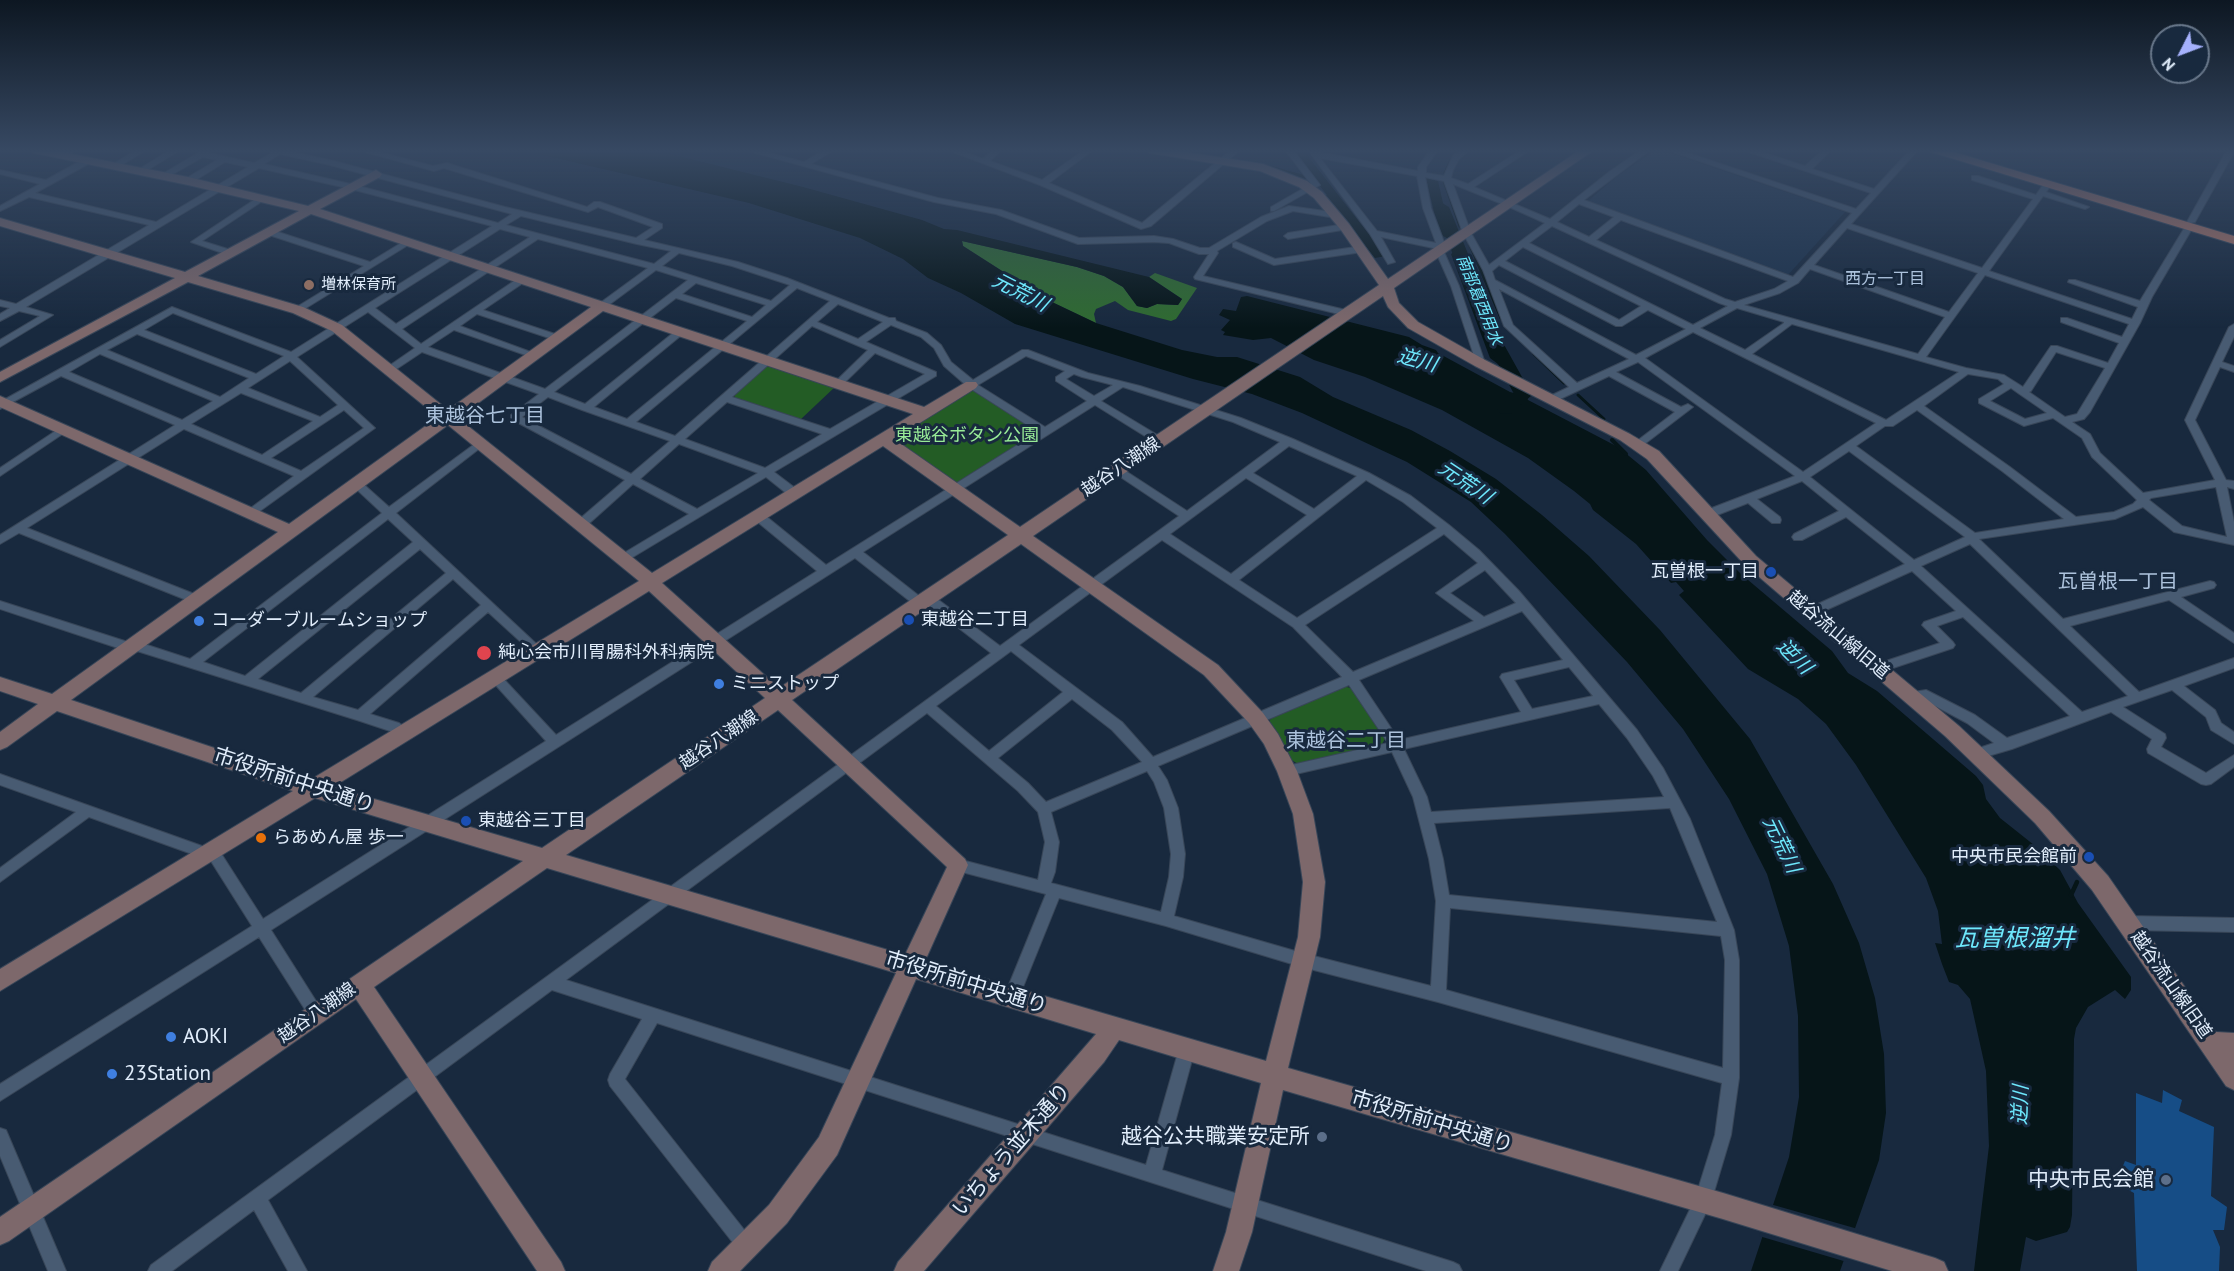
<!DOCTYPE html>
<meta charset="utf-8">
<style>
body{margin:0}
#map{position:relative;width:2234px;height:1271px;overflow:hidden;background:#18293e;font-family:"PT Sans",sans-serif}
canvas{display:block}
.north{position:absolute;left:2150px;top:24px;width:60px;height:60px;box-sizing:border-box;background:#18293e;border:2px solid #68778a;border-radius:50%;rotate:228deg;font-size:16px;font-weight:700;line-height:24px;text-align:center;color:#e1edfb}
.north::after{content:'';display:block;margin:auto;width:21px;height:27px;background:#a5b1fc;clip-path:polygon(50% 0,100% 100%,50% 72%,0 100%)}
</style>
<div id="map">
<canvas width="2234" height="1271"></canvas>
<div class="north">N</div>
</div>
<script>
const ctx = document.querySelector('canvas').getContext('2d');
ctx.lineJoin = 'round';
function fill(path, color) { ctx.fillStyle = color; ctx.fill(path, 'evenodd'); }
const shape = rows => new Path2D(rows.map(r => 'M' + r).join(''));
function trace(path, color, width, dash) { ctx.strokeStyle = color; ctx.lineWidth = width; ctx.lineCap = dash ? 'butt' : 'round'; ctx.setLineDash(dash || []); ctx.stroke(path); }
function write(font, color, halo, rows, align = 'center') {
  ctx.font = font + ' "PT Sans","Noto Sans JP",sans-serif'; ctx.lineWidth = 6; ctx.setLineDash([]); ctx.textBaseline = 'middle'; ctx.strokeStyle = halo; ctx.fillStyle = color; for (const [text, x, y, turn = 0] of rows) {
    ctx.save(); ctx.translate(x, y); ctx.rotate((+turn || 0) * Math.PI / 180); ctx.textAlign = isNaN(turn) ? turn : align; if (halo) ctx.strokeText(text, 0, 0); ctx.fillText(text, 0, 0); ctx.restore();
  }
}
fill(shape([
 [1656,150,1662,150,1845,212,1787,276,1587,202,1617,176]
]), '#1c324c');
fill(shape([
 [768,365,836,386,800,420,735,398,734,395],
 [969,391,976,391,1037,430,1037,434,960,482,952,482,894,442,896,437],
 [1344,686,1353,689,1386,737,1382,744,1298,764,1290,759,1269,724,1271,717]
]), '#235c25');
fill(shape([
 [962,241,1077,267,1104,276,1123,287,1137,306,1147,308,1157,304,1178,305,1182,299,1149,277,1155,273,1197,288,1176,319,1171,321,1128,310,1115,301,1096,309,1094,314,1096,323,1054,303,1013,278,963,246]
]), '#2f6b30');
fill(shape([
 [522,150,654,150,803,187,922,220,944,229,957,230,1149,277,1182,299,1178,305,1157,304,1147,308,1137,306,1123,287,1104,276,1077,267,962,241,963,246,1013,278,1054,303,1096,323,1182,350,1217,357,1237,357,1300,377,1333,397,1411,430,1450,451,1496,479,1542,515,1589,556,1660,630,1750,739,1833,884,1859,943,1875,998,1884,1054,1886,1113,1879,1160,1840,1271,1751,1271,1789,1157,1799,1097,1798,1016,1789,946,1767,874,1729,799,1683,729,1627,662,1505,534,1471,502,1407,462,1302,413,1252,394,1193,379,1015,324,961,293,928,278,903,259,860,238,749,203],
 [1292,150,1303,150,1386,256,1375,258,1325,196,1327,195],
 [1426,178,1438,181,1443,203,1456,231,1447,238,1443,236,1434,212],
 [1462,247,1509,363,1507,368,1502,367,1490,358,1451,254],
 [1247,296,1409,337,1422,345,1436,350,1438,353,1510,392,1526,396,1528,400,1618,447,1646,470,1707,540,1741,574,1832,651,1848,673,1877,691,1976,776,1983,785,1986,799,2000,818,2034,845,2060,870,2078,903,2131,977,2131,990,2125,999,2115,990,2088,1007,2076,1028,2074,1039,2072,1215,2070,1227,2067,1232,2036,1241,2026,1237,2020,1271,1974,1271,1989,1146,1986,1071,1970,999,1958,985,1949,982,1942,964,1935,943,1942,944,1938,911,1926,878,1856,765,1826,724,1798,699,1748,669,1679,595,1684,591,1676,582,1671,583,1636,544,1593,510,1590,504,1574,491,1528,458,1442,410,1365,377,1314,360,1271,338,1253,340,1223,335,1225,332,1221,330,1230,320,1219,315,1223,309,1236,311,1241,297]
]), '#061518');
fill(shape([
 [1770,1204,1858,1229,1847,1262,1759,1236]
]), '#18293e');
trace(shape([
 [1255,163,1309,178],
 [1445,173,1451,160,1461,150],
 [1444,181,1460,226],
 [1470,245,1501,318],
 [1534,354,1564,383],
 [1578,395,1604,419]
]), '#061518', 3);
trace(shape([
 [1612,440,1626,454]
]), '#061518', 4);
trace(shape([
 [2071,895,2077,882]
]), '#061518', 4.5);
fill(shape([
 [1442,203,1449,207,1477,276,1474,279,1469,281,1461,276,1435,207,1442,203],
 [1494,336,1502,341,1532,395,1512,413,1506,414,1500,413,1497,409,1514,394,1486,341,1494,336]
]), '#061518');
fill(shape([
 [2163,1090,2182,1100,2179,1111,2214,1127,2211,1196,2227,1207,2224,1230,2213,1230,2220,1247,2219,1271,2137,1271,2134,1193,2121,1186,2120,1173,2125,1161,2136,1165,2136,1093,2162,1103]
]), '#164d86');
const street = shape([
 [0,150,5,150,0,152,0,150],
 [66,150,76,150,64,158,58,158,58,154,66,150],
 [136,150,146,150,117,168,110,166,136,150],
 [170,150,180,150,143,173,136,171,170,150],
 [203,150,210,150,209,153,254,163,272,153,266,150,283,150,334,161,505,207,636,238,653,227,598,207,588,212,444,168,434,171,358,150,371,150,433,166,447,163,587,207,594,202,600,202,662,224,662,228,644,240,738,262,787,278,889,318,895,318,896,321,927,333,941,345,951,362,973,380,1022,350,1028,350,1088,373,1140,386,1241,418,1293,439,1369,473,1411,496,1449,525,1479,550,1519,591,1637,730,1663,768,1690,819,1734,930,1739,960,1739,1078,1731,1135,1711,1202,1678,1271,1660,1271,1695,1199,1715,1135,1722,1083,1438,1002,1302,967,1166,926,1059,898,1017,1002,1012,1004,1007,1002,1004,997,1046,894,958,871,953,869,951,865,953,861,958,859,1038,880,1045,842,1038,812,1018,791,927,713,566,980,1146,1165,1179,1049,1181,1044,1187,1041,1193,1044,1195,1049,1162,1170,1453,1262,1459,1265,1462,1271,1426,1271,657,1023,625,1079,753,1241,756,1247,753,1253,747,1256,741,1253,610,1086,608,1080,610,1074,642,1019,552,990,268,1200,307,1271,288,1271,254,1210,172,1271,148,1271,151,1265,991,653,925,602,924,606,916,606,855,558,271,930,321,1009,324,1014,321,1019,316,1021,311,1019,259,937,0,1101,0,1084,252,926,209,858,203,862,192,854,89,817,0,882,0,868,76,812,0,785,0,774,202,846,206,850,212,845,217,847,263,919,546,741,492,681,490,678,492,675,500,675,556,735,817,571,754,519,753,516,754,513,762,513,826,565,1038,432,968,387,944,366,934,348,921,337,891,325,866,342,936,372,936,376,774,472,799,491,800,494,799,497,791,497,766,477,623,563,619,562,617,559,619,556,689,514,633,484,584,528,576,528,574,525,576,522,625,480,511,419,511,415,539,394,422,352,392,372,386,372,386,368,415,348,368,312,297,357,375,428,253,516,245,516,244,513,294,476,184,429,27,528,202,597,204,600,202,603,194,603,19,533,0,544,0,535,175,425,61,376,0,409,0,402,172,307,291,352,492,226,351,189,259,168,26,307,53,315,0,347,0,340,40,316,19,311,0,321,0,314,10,308,0,306,0,300,16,304,149,225,29,197,0,211,0,206,40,184,0,174,0,170,46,180,84,159,90,159,90,163,35,193,156,222,248,167,225,162,191,183,185,183,185,179,217,160,203,157,166,178,159,176,203,150],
 [280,154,330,165,512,214,498,223,355,185,264,164,280,154],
 [521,216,637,244,671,251,654,264,506,225,521,216],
 [500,229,530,237,396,324,375,308,500,229],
 [538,239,648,268,600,303,600,307,606,307,656,270,688,280,545,389,428,347,454,330,531,357,537,357,539,355,460,326,477,314,555,340,561,340,561,336,483,310,526,281,526,277,520,277,421,344,402,329,538,239],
 [679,253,732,266,790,285,771,301,662,266,679,253],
 [696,283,766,305,752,317,682,294,696,283],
 [797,288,830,301,675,436,636,422,797,288],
 [676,298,747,321,627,419,594,407,684,333,684,329,678,329,585,404,554,392,676,298],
 [838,304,883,322,858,339,817,322,838,304],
 [173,313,284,356,256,374,144,330,173,313],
 [812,326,868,350,835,382,835,386,841,386,875,353,925,374,830,429,732,397,812,326],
 [137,334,249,378,220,397,107,350,137,334],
 [100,354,213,401,182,420,69,372,100,354],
 [1026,356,1065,371,1056,377,1056,381,1087,401,1045,427,978,385,1026,356],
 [290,361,338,405,320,417,248,388,290,361],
 [1074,374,1082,377,1113,385,1094,396,1066,379,1074,374],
 [1123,387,1233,422,1280,442,1187,511,1121,468,1113,468,1112,470,1113,472,1179,516,1000,646,932,595,924,595,923,599,863,552,1095,405,1156,443,1164,443,1165,441,1164,439,1101,401,1123,387],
 [241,393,313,421,262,455,191,424,241,393],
 [548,397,582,410,670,441,631,474,522,417,548,397],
 [727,402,822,434,765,468,685,439,727,402],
 [344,410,364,428,301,471,271,458,344,410],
 [679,444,758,473,697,509,640,479,679,444],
 [1289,446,1357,476,1314,509,1253,473,1289,446],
 [1246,478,1307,515,1231,574,1170,534,1246,478],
 [1366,480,1403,502,1437,528,1297,618,1239,580,1366,480],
 [1444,534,1478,563,1436,593,1474,621,1353,672,1305,625,1444,534],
 [1162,540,1293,627,1342,677,1153,757,1122,722,1019,645,1162,540],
 [1485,570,1516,603,1484,617,1450,593,1485,570],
 [1522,611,1563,660,1502,674,1500,677,1521,712,1399,740,1359,680,1522,611],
 [1011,651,1063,692,989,751,936,706,1011,651],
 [1569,667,1593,696,1532,709,1514,680,1569,667],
 [1349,685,1388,743,1287,766,1282,767,1280,771,1282,775,1287,776,1392,752,1413,797,1429,859,1436,901,1431,986,1302,953,1174,916,1183,877,1185,854,1178,808,1167,780,1158,766,1349,685],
 [1072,699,1112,730,1142,762,1046,802,1028,783,998,758,1072,699],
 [1599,704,1627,738,1653,776,1664,797,1431,812,1427,797,1404,749,1599,704],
 [1147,771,1154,782,1164,808,1171,854,1169,877,1161,912,1051,883,1055,872,1059,842,1051,812,1147,771],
 [1670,808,1717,922,1449,895,1443,859,1434,823,1670,808],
 [1450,908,1721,936,1725,960,1723,1068,1446,990,1450,908],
 [745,150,758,150,804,162,824,150,834,150,811,164,938,198,1001,210,1079,238,1154,236,1173,239,1200,248,1209,248,1261,217,1289,206,1339,213,1340,215,1336,218,1293,211,1267,221,1217,251,1218,253,1203,276,1350,311,1352,313,1347,316,1195,279,1194,277,1209,254,1199,254,1169,243,1154,242,1078,244,996,214,934,202,745,150],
 [948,150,959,150,983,159,992,150,1001,150,990,161,1042,180,1084,150,1093,150,1049,183,1142,223,1231,150,1240,150,1151,226,1141,229,1040,185,948,150],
 [1285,150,1293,150,1320,185,1274,211,1271,211,1271,207,1311,184,1285,150],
 [1308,150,1418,171,1418,167,1430,150,1438,150,1426,167,1426,173,1444,176,1453,156,1460,150,1469,150,1459,159,1453,170,1451,178,1468,184,1521,150,1530,150,1474,187,1550,219,1609,172,1641,150,1650,150,1584,200,1793,277,1852,213,1667,150,1679,150,1856,209,1871,193,1743,150,1755,150,1805,166,1823,150,1831,150,1812,169,1874,189,1910,150,1918,150,1851,224,1982,268,2033,199,1972,180,1972,176,1978,176,2036,195,2045,182,2051,182,2052,184,2046,192,2089,207,2085,209,2043,196,1989,271,2132,319,2138,307,2068,282,2069,280,2075,280,2140,301,2185,227,2192,225,2193,227,2152,297,2140,323,2090,412,2084,419,2072,422,2090,434,2100,453,2143,493,2215,480,2185,420,2229,327,2234,324,2234,337,2222,362,2234,366,2234,372,2220,367,2195,420,2226,480,2234,481,2234,489,2227,487,2234,522,2234,545,2174,532,2143,507,2115,519,1979,539,2063,619,2210,581,2214,582,2216,585,2214,588,2181,597,2234,633,2234,643,2169,600,2070,626,2139,692,2234,658,2234,668,2184,686,2215,710,2221,723,2234,732,2234,744,2211,730,2206,717,2172,690,2123,707,2165,734,2166,738,2161,747,2206,773,2234,755,2234,767,2211,784,2206,785,2201,784,2148,753,2147,749,2152,739,2111,712,2012,749,1978,759,1973,758,1971,754,1973,750,1994,743,1967,723,1924,700,1907,699,1905,696,1907,693,1926,690,1930,692,1975,715,2007,738,2070,716,1963,617,1937,626,1953,642,1955,645,1953,648,1878,673,1874,671,1872,668,1874,665,1940,643,1922,625,1924,622,1956,611,1912,571,1815,615,1807,615,1805,612,1807,609,1905,564,1846,517,1802,540,1794,540,1792,537,1794,534,1839,511,1802,481,1757,499,1780,517,1781,520,1780,523,1772,523,1748,503,1712,517,1704,517,1703,514,1704,511,1795,476,1638,362,1616,372,1681,407,1688,404,1693,407,1642,446,1638,447,1633,444,1675,412,1609,376,1556,401,1548,401,1548,397,1569,387,1504,326,1483,270,1463,233,1444,181,1425,177,1431,208,1447,250,1444,252,1459,286,1485,363,1483,365,1477,365,1451,286,1436,252,1438,249,1381,237,1395,262,1388,264,1370,234,1308,150],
 [1320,158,1417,176,1423,208,1436,243,1377,231,1320,158],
 [1453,184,1507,206,1545,223,1489,265,1471,233,1453,184],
 [1579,204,1614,217,1589,237,1557,222,1579,204],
 [1621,220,1788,281,1774,289,1735,302,1725,299,1596,240,1621,220],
 [1552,226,1719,303,1728,306,1693,325,1529,243,1552,226],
 [1847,228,1978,273,1949,312,1814,265,1847,228],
 [1523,247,1641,306,1619,320,1505,261,1523,247],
 [1499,265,1616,326,1622,326,1648,310,1686,329,1636,355,1495,280,1492,271,1499,265],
 [1810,269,1945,317,1918,354,1744,305,1780,293,1798,283,1810,269],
 [1985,275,2129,324,2122,337,2067,318,2061,318,2061,322,2119,343,2108,363,2057,346,2051,346,2023,387,2004,375,1966,368,1926,357,1985,275],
 [1499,289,1629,359,1577,383,1513,325,1499,289],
 [1737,308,1784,322,1784,323,1745,350,1700,328,1737,308],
 [1792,324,1959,372,1886,420,1752,354,1792,324],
 [1693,332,1876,423,1803,472,1645,358,1693,332],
 [2056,352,2105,368,2077,414,2065,417,2029,392,2031,391,2056,352],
 [1968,374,1998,379,2004,384,1979,399,1979,403,2024,426,2053,418,2082,438,2092,457,2137,500,2133,504,2114,512,2076,517,2010,467,1924,406,1968,374],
 [2011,388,2018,393,2047,413,2025,419,1990,401,2011,388],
 [1917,410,2002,471,2064,519,1975,533,1856,446,1885,426,1893,426,1917,410],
 [1849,451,1965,537,1914,560,1810,477,1849,451],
 [2216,487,2227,537,2182,526,2149,500,2151,498,2216,487],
 [1970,544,2128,696,2082,712,1921,566,1970,544],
 [2227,150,2234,150,2234,152,2195,222,2188,224,2187,222,2227,150],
 [260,196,267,198,202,241,234,251,234,255,228,255,191,242,260,196],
 [1345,224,1349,227,1348,229,1288,239,1284,236,1288,233,1345,224],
 [266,230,272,230,370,262,406,240,413,242,298,313,293,310,295,308,364,266,266,234,266,230],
 [1236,242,1275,259,1362,246,1366,249,1362,252,1274,265,1233,247,1233,243,1236,242],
 [63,426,68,429,67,431,0,476,0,468,63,426],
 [480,440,485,443,484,445,396,513,544,651,542,654,534,654,488,612,370,714,399,723,408,730,409,734,408,738,403,739,390,731,360,721,137,651,133,653,0,609,0,601,131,643,135,641,190,659,382,513,353,486,352,484,353,482,361,482,389,507,480,440],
 [388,519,413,542,245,676,203,662,388,519],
 [420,549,446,573,301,693,258,679,420,549],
 [453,579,481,605,358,710,313,697,453,579],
 [2128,916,2234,918,2234,932,2128,930,2123,928,2121,923,2123,918,2128,916],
 [0,1128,6,1130,66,1271,48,1271,0,1156,0,1128]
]);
const secondary = shape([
 [28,150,51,150,188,177,308,206,376,170,382,174,380,177,320,209,924,407,966,382,976,382,978,385,976,388,894,439,1020,527,1379,285,1341,230,1314,198,1299,187,1260,171,1150,153,1144,150,1172,150,1263,164,1307,181,1322,192,1349,224,1388,279,1580,150,1594,150,1394,288,1399,303,1418,322,1485,360,1630,434,1659,451,1756,556,1959,726,2049,811,2108,876,2216,1032,2234,1033,2234,1090,2226,1086,2092,890,2035,823,1945,736,1744,564,1647,459,1620,440,1475,366,1408,328,1388,307,1383,296,1033,536,1218,665,1263,713,1278,734,1297,771,1313,814,1325,882,1320,937,1288,1068,1723,1193,1935,1258,1944,1262,1948,1271,1892,1271,1723,1219,1283,1090,1252,1232,1239,1271,1213,1271,1226,1232,1261,1083,1119,1040,1104,1062,924,1271,894,1271,898,1262,1096,1034,916,979,837,1155,787,1223,740,1271,708,1271,712,1262,769,1205,819,1137,896,973,547,868,374,987,561,1262,565,1271,537,1271,356,999,9,1241,0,1245,0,1217,523,861,315,798,0,991,0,969,293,791,57,711,7,747,0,750,0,732,38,704,0,691,0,677,52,694,278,532,0,407,0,396,289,524,438,417,332,331,293,313,188,282,0,382,0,372,175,278,0,226,0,218,185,272,299,211,188,185,34,153,28,150],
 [311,214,591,307,448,410,342,325,303,307,198,276,311,214],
 [603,311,913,414,652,573,458,418,603,311],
 [448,425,639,581,310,780,71,700,448,425],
 [883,446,1008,535,779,688,662,583,883,446],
 [1021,544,1204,675,1249,723,1264,744,1277,771,1293,814,1303,882,1298,937,1266,1061,925,961,968,865,965,859,792,700,1021,544],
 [649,591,765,698,542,848,333,787,649,591],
 [778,710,947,867,905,955,566,855,778,710]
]);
const primary = shape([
 [1929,150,1947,150,2234,236,2234,244,1931,152,1929,150]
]);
trace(street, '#384658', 2);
trace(secondary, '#384658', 2);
trace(primary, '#384658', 2);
fill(street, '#485b72');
fill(secondary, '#7d686b');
fill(primary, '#b27565');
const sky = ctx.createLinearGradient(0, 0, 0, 328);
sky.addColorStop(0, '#0d1722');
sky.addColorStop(0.46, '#374963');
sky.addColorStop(1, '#37496300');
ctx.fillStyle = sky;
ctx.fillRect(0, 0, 2234, 328);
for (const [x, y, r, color] of [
 [309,285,6,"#8d6e63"],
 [1771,572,6,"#1a4fb4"],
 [909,620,6,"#1a4fb4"],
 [199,621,6,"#3f7fe0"],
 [484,653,8,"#e0444e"],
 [719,684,6,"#3f7fe0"],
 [466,821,6,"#1a4fb4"],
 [261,838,6,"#e8710a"],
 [2089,857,6,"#1a4fb4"],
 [171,1037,6,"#3f7fe0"],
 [112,1074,6,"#3f7fe0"],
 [1322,1137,6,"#5c6f8a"],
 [2166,1180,6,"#5c6f8a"]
]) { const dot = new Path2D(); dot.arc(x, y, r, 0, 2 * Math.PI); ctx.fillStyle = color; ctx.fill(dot); trace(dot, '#18293e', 2); }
write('15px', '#e1edfb', '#18293e', [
 ["増林保育所",321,285]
], 'left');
write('16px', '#acc2dc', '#18293e', [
 ["西方一丁目",1885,279]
]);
write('italic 16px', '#6ee8fd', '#18293e', [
 ["南部葛西用水",1479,300,68]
]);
write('18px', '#98eb97', '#18293e', [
 ["東越谷ボタン公園",967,436]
]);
write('18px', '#e1edfb', '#18293e', [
 ["越谷八潮線",1121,467,-34],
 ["越谷流山線旧道",1838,635,40],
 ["越谷八潮線",719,740,-34],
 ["越谷流山線旧道",2171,985,55],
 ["越谷八潮線",317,1013,-35]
]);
write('18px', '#e1edfb', '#18293e', [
 ["瓦曽根一丁目",1759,572,"right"],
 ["東越谷二丁目",921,620],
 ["コーダーブルームショップ",211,621],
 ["純心会市川胃腸科外科病院",498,653],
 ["ミニストップ",731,684],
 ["東越谷三丁目",478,821],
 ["らあめん屋 歩一",273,838],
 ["中央市民会館前",2077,857,"right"]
], 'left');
write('italic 20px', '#6ee8fd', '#18293e', [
 ["元荒川",1020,293,27],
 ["逆川",1417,361,15],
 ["元荒川",1465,483,34],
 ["逆川",1794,657,45],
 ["元荒川",1781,845,64],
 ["逆川",2021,1105,-88]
]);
write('20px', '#acc2dc', '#18293e', [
 ["東越谷七丁目",485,416],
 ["瓦曽根一丁目",2118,582],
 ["東越谷二丁目",1346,741]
]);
write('21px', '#e1edfb', '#18293e', [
 ["市役所前中央通り",294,781,18],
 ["市役所前中央通り",966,983,17],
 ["市役所前中央通り",1432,1122,17],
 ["いちょう並木通り",1012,1150,-49]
]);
write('21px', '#e1edfb', '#18293e', [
 ["AOKI",183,1037],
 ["23Station",124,1074],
 ["越谷公共職業安定所",1310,1137,"right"],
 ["中央市民会館",2154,1180,"right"]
], 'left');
write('italic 24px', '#6ee8fd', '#18293e', [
 ["瓦曽根溜井",2015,939]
]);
</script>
